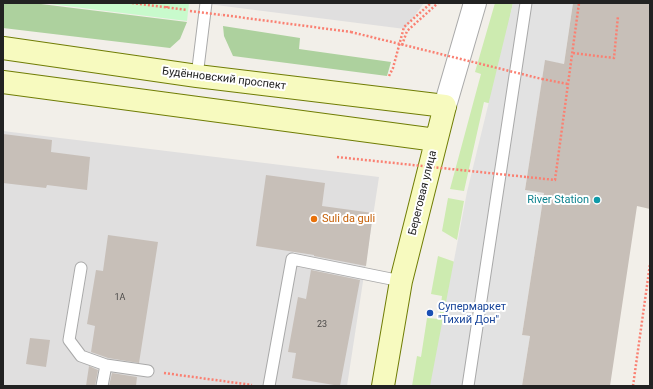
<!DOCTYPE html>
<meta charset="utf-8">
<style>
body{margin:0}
#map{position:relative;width:653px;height:389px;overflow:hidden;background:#f2efe9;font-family:Roboto,sans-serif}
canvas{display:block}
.frame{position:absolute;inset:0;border:4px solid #222;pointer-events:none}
</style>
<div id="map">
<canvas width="653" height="389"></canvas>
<div class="frame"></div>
</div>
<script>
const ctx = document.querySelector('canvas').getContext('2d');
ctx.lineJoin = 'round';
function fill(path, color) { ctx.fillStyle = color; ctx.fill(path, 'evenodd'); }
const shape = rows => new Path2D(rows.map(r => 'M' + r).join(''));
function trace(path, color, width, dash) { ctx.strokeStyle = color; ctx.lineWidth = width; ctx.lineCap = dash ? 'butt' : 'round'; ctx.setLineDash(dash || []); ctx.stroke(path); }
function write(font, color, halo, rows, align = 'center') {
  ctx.font = font + ' Roboto,sans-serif'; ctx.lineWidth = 4; ctx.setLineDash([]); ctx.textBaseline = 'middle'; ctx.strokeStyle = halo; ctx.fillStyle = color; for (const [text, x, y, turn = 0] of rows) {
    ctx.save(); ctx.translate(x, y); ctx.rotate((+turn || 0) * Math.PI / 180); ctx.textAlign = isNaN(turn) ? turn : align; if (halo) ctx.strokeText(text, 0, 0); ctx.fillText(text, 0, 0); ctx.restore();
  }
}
fill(shape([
 [200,3,424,3,405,29],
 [3,131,379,177,347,386,3,386]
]), '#e0dfdf');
fill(shape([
 [495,3,513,3,492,104,484,102,464,191,450,189,481,74,475,72],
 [448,198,464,201,457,240,442,231],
 [438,256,455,262,435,386,412,386,417,356,421,357,427,318,439,319,442,296,431,294]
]), '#cdebb0');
fill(shape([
 [3,3,33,3,187,22,180,39,170,48,3,28],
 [223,26,300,38,299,49,391,62,387,76,233,56,224,36]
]), '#add19e');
fill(shape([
 [42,3,189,3,187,21]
]), '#c8facc');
fill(shape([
 [513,3,573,3,564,64,545,61,525,190,544,193,522,335,530,336,522,386,430,386,467,192]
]), '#e2e2e2');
fill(shape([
 [573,3,650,3,650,209,637,206,610,386,522,386,530,336,522,335,544,193,525,190,545,60,564,64],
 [3,134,52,140,51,152,90,157,87,190,47,185,46,188,3,183],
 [266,175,325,183,322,206,373,213,366,266,314,256,314,255,256,246],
 [108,235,158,242,139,363,108,358,91,352,95,326,87,324,96,270,103,271],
 [311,270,360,280,340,386,292,378,296,353,288,352,298,297,306,299],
 [30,338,50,340,46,367,26,364],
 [89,366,98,370,95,386,86,386],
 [112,373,137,377,136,386,109,386]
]), '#c7bfb8');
const service = shape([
 [197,76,206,3],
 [81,268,69,340,81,356,106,365],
 [102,386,106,365,148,371],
 [269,386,292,259,401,281],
 [468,386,526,3]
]);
const tertiary = shape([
 [445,106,475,3]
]);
const secondary = shape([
 [3,48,197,76,445,106,401,281,383,386],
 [3,82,436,140]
]);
trace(service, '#a9a9a9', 13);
trace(tertiary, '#a9a9a9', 24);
trace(secondary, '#707d05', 24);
trace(shape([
 [132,3,187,10],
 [167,8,167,3],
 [223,15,351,32],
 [402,45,407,31,438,3],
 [573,53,614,58,618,16],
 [389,76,393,68,404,27,431,3],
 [542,79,568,84],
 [527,177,555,180,579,3],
 [164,373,252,385],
 [633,386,650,264]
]), '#fa8072', 2.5, [2, 2]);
trace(service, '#fff', 11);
trace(tertiary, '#fff', 22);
trace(secondary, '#f7fabf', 22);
trace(shape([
 [190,11,222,15],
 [351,32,542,79],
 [337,157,527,177]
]), '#fa8072', 2.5, [2, 2]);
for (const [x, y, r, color] of [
 [597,200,4,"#0f9aa8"],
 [314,219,4,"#e8710a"],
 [430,313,4,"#1a4fb4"]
]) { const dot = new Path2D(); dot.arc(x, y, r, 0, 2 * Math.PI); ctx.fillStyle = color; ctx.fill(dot); trace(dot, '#fff', 1.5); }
write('9px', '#4b4948', null, [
 ["1А",120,298],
 ["23",322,325]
]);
write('11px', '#222', '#fff', [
 ["Будённовский проспект",224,79,7],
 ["Береговая улица",423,193,-76]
]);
write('11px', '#0d838f', '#fff', [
 ["River Station",589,200]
], 'right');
write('11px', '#c56008', '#fff', [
 ["Suli da guli",322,219]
], 'left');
write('11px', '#164399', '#fff', [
 ["Супермаркет",438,307],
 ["\"Тихий Дон\"",438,320]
], 'left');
</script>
